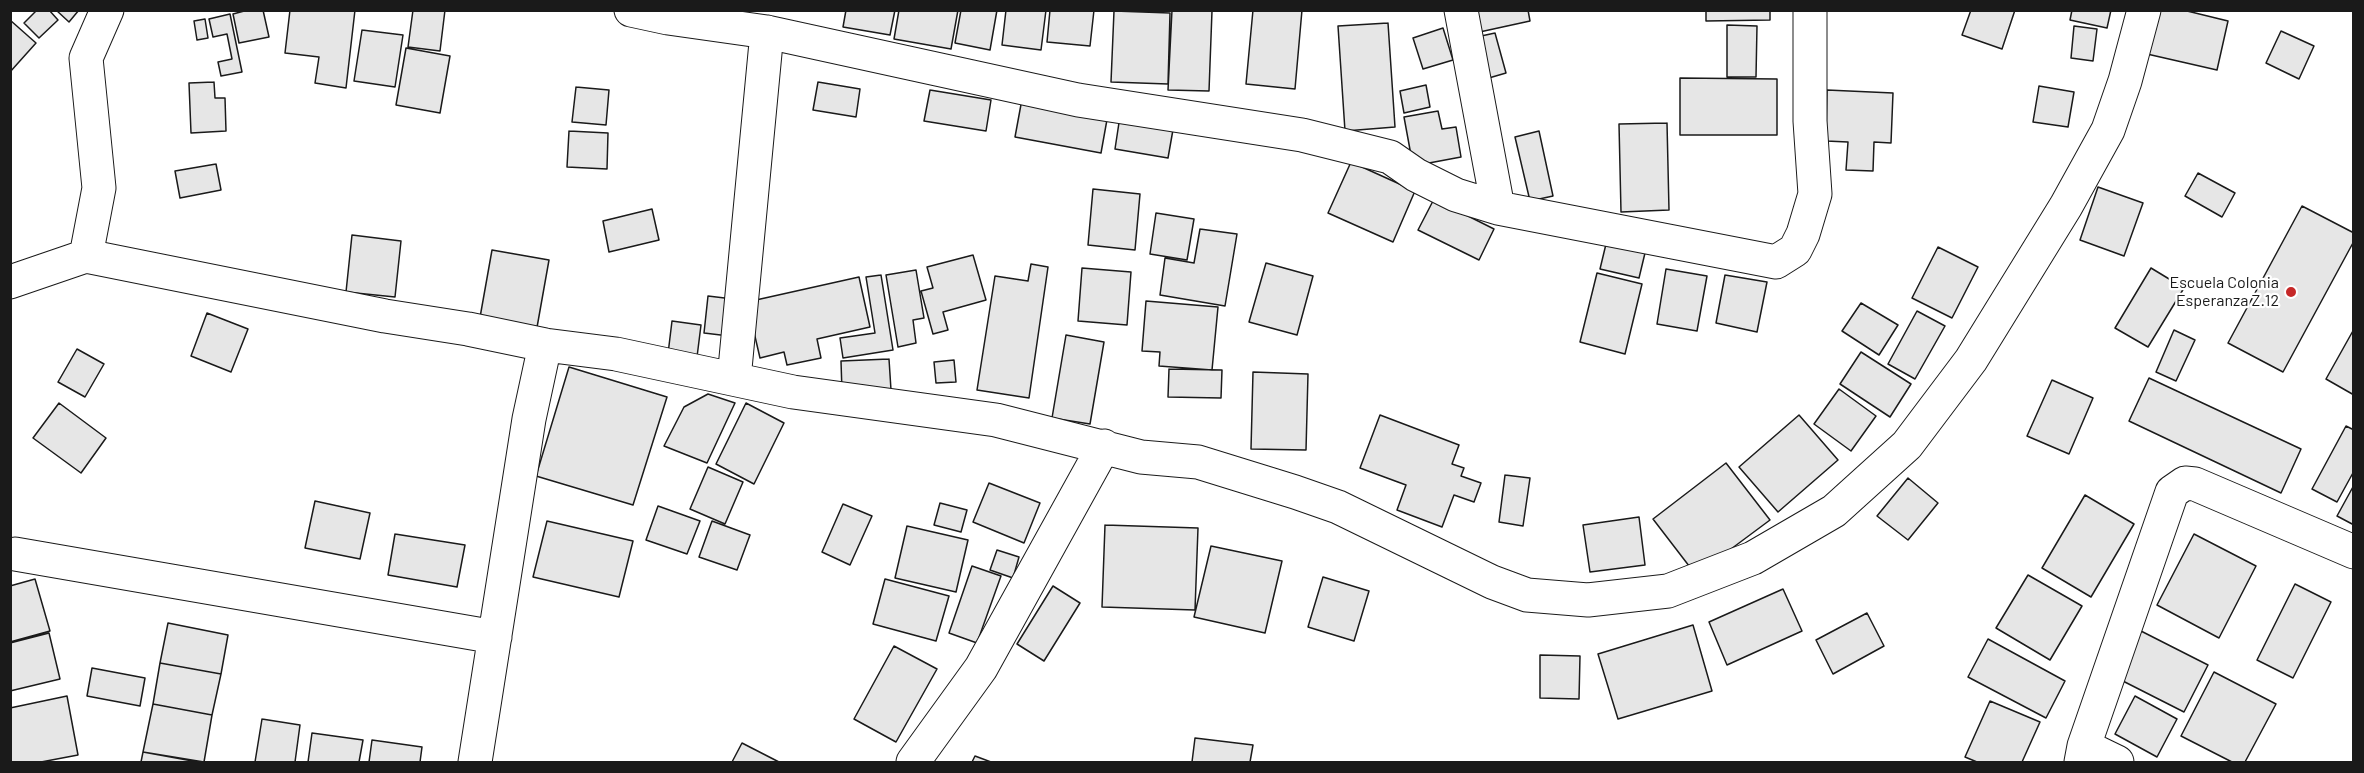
<!DOCTYPE html>
<style>
body{margin:0}
#map{position:relative;width:2364px;height:773px;overflow:hidden;background:#fff;font-family:Barlow,sans-serif}
canvas{display:block}
.frame{position:absolute;inset:0;border:12px solid #1a1a1a;pointer-events:none}
</style>
<div id="map">
<canvas width="2364" height="773"></canvas>
<div class="frame"></div>
</div>
<script>
const ctx = document.querySelector('canvas').getContext('2d');
ctx.lineJoin = 'round';
function fill(path, color) { ctx.fillStyle = color; ctx.fill(path, 'evenodd'); }
const shape = rows => new Path2D(rows.map(r => 'M' + r).join(''));
function trace(path, color, width, dash) { ctx.strokeStyle = color; ctx.lineWidth = width; ctx.lineCap = dash ? 'butt' : 'round'; ctx.setLineDash(dash || []); ctx.stroke(path); }
function write(font, color, halo, rows, align = 'center') {
  ctx.font = font + ' Barlow,sans-serif'; ctx.lineWidth = 4.5; ctx.setLineDash([]); ctx.textBaseline = 'middle'; ctx.strokeStyle = halo; ctx.fillStyle = color; for (const [text, x, y, turn = 0] of rows) {
    ctx.save(); ctx.translate(x, y); ctx.rotate((+turn || 0) * Math.PI / 180); ctx.textAlign = isNaN(turn) ? turn : align; if (halo) ctx.strokeText(text, 0, 0); ctx.fillText(text, 0, 0); ctx.restore();
  }
}
const building = shape([
 [37,10,49,10,58,20,39,38,24,23,37,10],
 [56,10,79,10,69,22,56,10],
 [248,10,263,10,269,37,239,43,233,14,248,10],
 [290,10,355,10,346,88,315,83,319,57,285,53,290,10],
 [413,10,445,10,440,51,408,47,413,10],
 [846,10,895,10,890,35,843,27,846,10],
 [899,10,958,10,951,49,894,39,899,10],
 [961,10,997,10,990,50,955,43,961,10],
 [1006,10,1046,10,1041,50,1002,45,1006,10],
 [1050,10,1094,10,1090,46,1047,42,1050,10],
 [1172,10,1212,11,1209,91,1168,90,1172,10],
 [1253,10,1302,10,1295,89,1246,84,1253,10],
 [1470,10,1528,10,1530,21,1475,33,1470,10],
 [1706,10,1770,10,1770,20,1706,21,1706,10],
 [1971,10,2015,10,2002,49,1962,35,1971,10],
 [2072,10,2111,10,2107,28,2070,20,2072,10],
 [2157,10,2183,10,2228,21,2217,70,2147,54,2157,10],
 [1114,11,1170,13,1168,84,1111,82,1114,11],
 [230,14,242,72,221,76,218,62,232,59,227,34,213,37,209,19,230,14],
 [205,19,208,38,197,40,194,21,205,19],
 [10,20,36,43,10,72,10,20],
 [1388,23,1395,127,1345,131,1338,26,1388,23],
 [1727,25,1757,26,1756,77,1727,77,1727,25],
 [2074,26,2097,29,2093,61,2071,58,2074,26],
 [1443,28,1453,60,1423,69,1413,38,1443,28],
 [362,30,403,35,395,87,354,81,362,30],
 [2281,31,2314,46,2299,79,2266,63,2281,31],
 [1495,33,1506,73,1482,80,1472,38,1495,33],
 [406,48,450,56,440,113,396,105,406,48],
 [1680,78,1777,79,1777,135,1680,135,1680,78],
 [214,82,215,98,225,98,226,131,191,133,189,83,214,82],
 [818,82,860,89,856,117,813,110,818,82],
 [1426,85,1430,107,1404,113,1400,91,1426,85],
 [2039,86,2074,92,2068,127,2033,122,2039,86],
 [576,87,609,90,606,125,572,122,576,87],
 [930,90,991,100,986,131,924,121,930,90],
 [1827,90,1893,93,1891,143,1874,142,1873,171,1846,170,1848,142,1826,141,1827,90],
 [1022,99,1108,114,1101,153,1015,137,1022,99],
 [1438,111,1442,129,1456,127,1461,157,1413,166,1404,117,1438,111],
 [1120,116,1174,124,1168,158,1115,149,1120,116],
 [1667,123,1669,210,1621,212,1619,124,1667,123],
 [569,131,608,133,607,169,567,167,569,131],
 [1539,131,1553,196,1530,201,1515,137,1539,131],
 [1351,162,1415,191,1393,242,1328,213,1351,162],
 [216,164,221,190,180,198,175,171,216,164],
 [2198,173,2235,193,2222,217,2185,196,2198,173],
 [2098,187,2143,203,2124,256,2080,240,2098,187],
 [1093,189,1140,194,1135,250,1088,245,1093,189],
 [1434,199,1494,229,1479,260,1418,230,1434,199],
 [2302,206,2354,233,2354,241,2283,372,2228,343,2302,206],
 [652,209,659,240,609,252,603,221,652,209],
 [1156,213,1194,219,1187,260,1150,254,1156,213],
 [1200,229,1237,234,1225,306,1160,295,1165,258,1194,263,1200,229],
 [352,235,401,241,395,297,346,292,352,235],
 [1606,244,1645,253,1639,278,1600,269,1606,244],
 [1938,247,1978,267,1952,318,1912,298,1938,247],
 [492,250,549,260,536,333,479,323,492,250],
 [973,255,986,300,943,312,948,330,933,334,921,291,933,288,927,267,973,255],
 [1266,263,1313,276,1297,335,1249,322,1266,263],
 [1031,264,1048,267,1029,398,977,390,995,276,1028,281,1031,264],
 [1082,268,1131,272,1127,325,1078,321,1082,268],
 [2151,268,2184,288,2148,347,2115,328,2151,268],
 [1666,269,1707,276,1697,331,1657,324,1666,269],
 [916,270,924,318,913,320,916,343,898,347,886,275,916,270],
 [1597,273,1642,284,1625,354,1580,342,1597,273],
 [881,275,893,350,843,358,840,338,875,333,866,277,881,275],
 [1725,275,1767,282,1757,332,1716,323,1725,275],
 [859,277,870,327,817,339,821,358,787,365,784,352,760,358,747,302,859,277],
 [708,296,733,299,729,336,704,333,708,296],
 [1146,301,1218,307,1212,370,1159,366,1160,352,1142,351,1146,301],
 [1861,303,1898,325,1879,355,1842,331,1861,303],
 [1917,311,1945,326,1915,379,1888,364,1917,311],
 [207,313,248,329,231,372,191,356,207,313],
 [672,321,701,325,696,365,667,362,672,321],
 [2354,329,2354,395,2326,379,2354,329],
 [2174,330,2195,340,2176,381,2156,372,2174,330],
 [1066,335,1104,342,1090,424,1052,418,1066,335],
 [77,349,104,364,85,397,58,382,77,349],
 [1861,352,1911,384,1890,417,1840,384,1861,352],
 [889,359,891,390,842,392,841,361,889,359],
 [954,360,956,382,936,383,934,362,954,360],
 [569,367,667,397,633,505,536,476,569,367],
 [1169,369,1222,370,1221,398,1168,397,1169,369],
 [1253,372,1308,374,1306,450,1251,449,1253,372],
 [2149,378,2301,449,2281,493,2129,421,2149,378],
 [2052,380,2093,398,2069,454,2027,436,2052,380],
 [1839,389,1876,416,1851,451,1814,424,1839,389],
 [708,394,735,403,707,463,664,446,684,407,708,394],
 [59,403,106,438,81,473,33,438,59,403],
 [746,403,784,423,754,484,716,464,746,403],
 [1380,415,1459,445,1452,464,1464,468,1461,476,1481,483,1474,502,1454,495,1442,527,1397,510,1406,485,1360,468,1380,415],
 [1799,415,1838,460,1778,512,1739,467,1799,415],
 [2346,426,2354,430,2354,471,2337,502,2312,489,2346,426],
 [1726,463,1770,520,1696,575,1653,519,1726,463],
 [708,467,743,482,725,524,690,509,708,467],
 [1505,475,1530,478,1523,526,1499,522,1505,475],
 [1908,478,1938,503,1908,540,1877,516,1908,478],
 [989,483,1040,503,1024,543,973,522,989,483],
 [2354,485,2354,525,2337,516,2354,485],
 [2085,495,2134,524,2091,597,2042,568,2085,495],
 [315,501,370,513,360,559,305,548,315,501],
 [940,503,967,510,961,532,934,525,940,503],
 [843,504,872,516,850,565,822,552,843,504],
 [658,506,700,521,687,554,646,540,658,506],
 [1639,517,1645,565,1590,572,1583,525,1639,517],
 [547,521,633,541,619,597,533,577,547,521],
 [712,521,750,535,737,570,699,557,712,521],
 [1105,525,1198,528,1195,610,1102,607,1105,525],
 [907,526,968,540,956,592,895,578,907,526],
 [395,534,465,545,457,587,388,575,395,534],
 [2194,534,2256,566,2219,638,2157,605,2194,534],
 [1211,546,1282,561,1265,633,1194,617,1211,546],
 [997,550,1019,557,1013,578,990,570,997,550],
 [972,566,1001,576,977,643,949,633,972,566],
 [2028,575,2082,606,2050,660,1996,628,2028,575],
 [1323,577,1369,591,1354,641,1308,627,1323,577],
 [35,579,50,631,10,642,10,586,35,579],
 [885,579,949,596,936,641,873,624,885,579],
 [2295,584,2331,602,2293,678,2257,660,2295,584],
 [1053,586,1080,603,1044,661,1017,644,1053,586],
 [1783,589,1802,631,1727,665,1709,622,1783,589],
 [1867,613,1884,646,1833,674,1816,640,1867,613],
 [168,623,228,635,221,674,160,663,168,623],
 [1693,625,1712,691,1618,719,1598,654,1693,625],
 [2137,629,2208,665,2184,712,2113,676,2137,629],
 [49,633,60,679,10,691,10,643,49,633],
 [1988,639,2065,681,2046,718,1968,677,1988,639],
 [894,646,937,669,896,742,854,719,894,646],
 [1540,655,1580,656,1579,699,1540,698,1540,655],
 [160,663,221,674,212,715,153,704,160,663],
 [92,668,145,678,140,706,87,696,92,668],
 [2214,672,2276,704,2245,762,2232,762,2181,736,2214,672],
 [67,696,78,755,41,762,10,762,10,708,67,696],
 [2135,696,2177,719,2157,757,2115,734,2135,696],
 [1990,701,2040,722,2022,762,1977,762,1965,757,1990,701],
 [153,704,212,715,204,762,143,752,153,704],
 [262,719,300,725,295,762,255,762,262,719],
 [312,733,363,740,359,762,308,762,312,733],
 [1195,738,1253,745,1250,762,1192,762,1195,738],
 [372,740,422,747,420,762,369,762,372,740],
 [742,743,779,762,732,762,742,743],
 [143,752,198,762,141,762,143,752],
 [975,756,991,762,972,762,975,756]
]);
fill(building, '#e6e6e6');
trace(building, '#1a1a1a', 1.5);
const minor = shape([
 [631,10,668,18,767,32,1078,100,1302,135,1390,157,1416,175,1456,195,1498,208,1776,262,1795,250,1803,234,1815,194,1810,121,1810,10],
 [1461,10,1498,208],
 [86,256,99,188,86,58,107,10],
 [10,282,86,256,385,316,468,329,545,345,616,354,793,392,996,420,1141,457,1198,462,1295,492,1338,507,1492,582,1527,595,1588,600,1668,591,1753,558,1834,511,1907,445,1971,360,2066,206,2108,130,2125,81,2144,10],
 [734,379,767,32],
 [15,554,495,637],
 [2084,746,2117,762],
 [475,762,529,419,545,345],
 [913,762,981,668,1104,446],
 [2081,762,2084,746,2172,492,2185,483,2195,484,2354,552]
]);
trace(minor, '#1a1a1a', 35);
trace(minor, '#fff', 33);
for (const [x, y, r, color] of [
 [2291,292,6,"#c62828"]
]) { const dot = new Path2D(); dot.arc(x, y, r, 0, 2 * Math.PI); ctx.fillStyle = color; ctx.fill(dot); trace(dot, '#fff', 2); }
write('16px', '#1a1a1a', '#fff', [
 ["Escuela Colonia",2279,283],
 ["Esperanza Z.12",2279,301]
], 'right');
</script>
